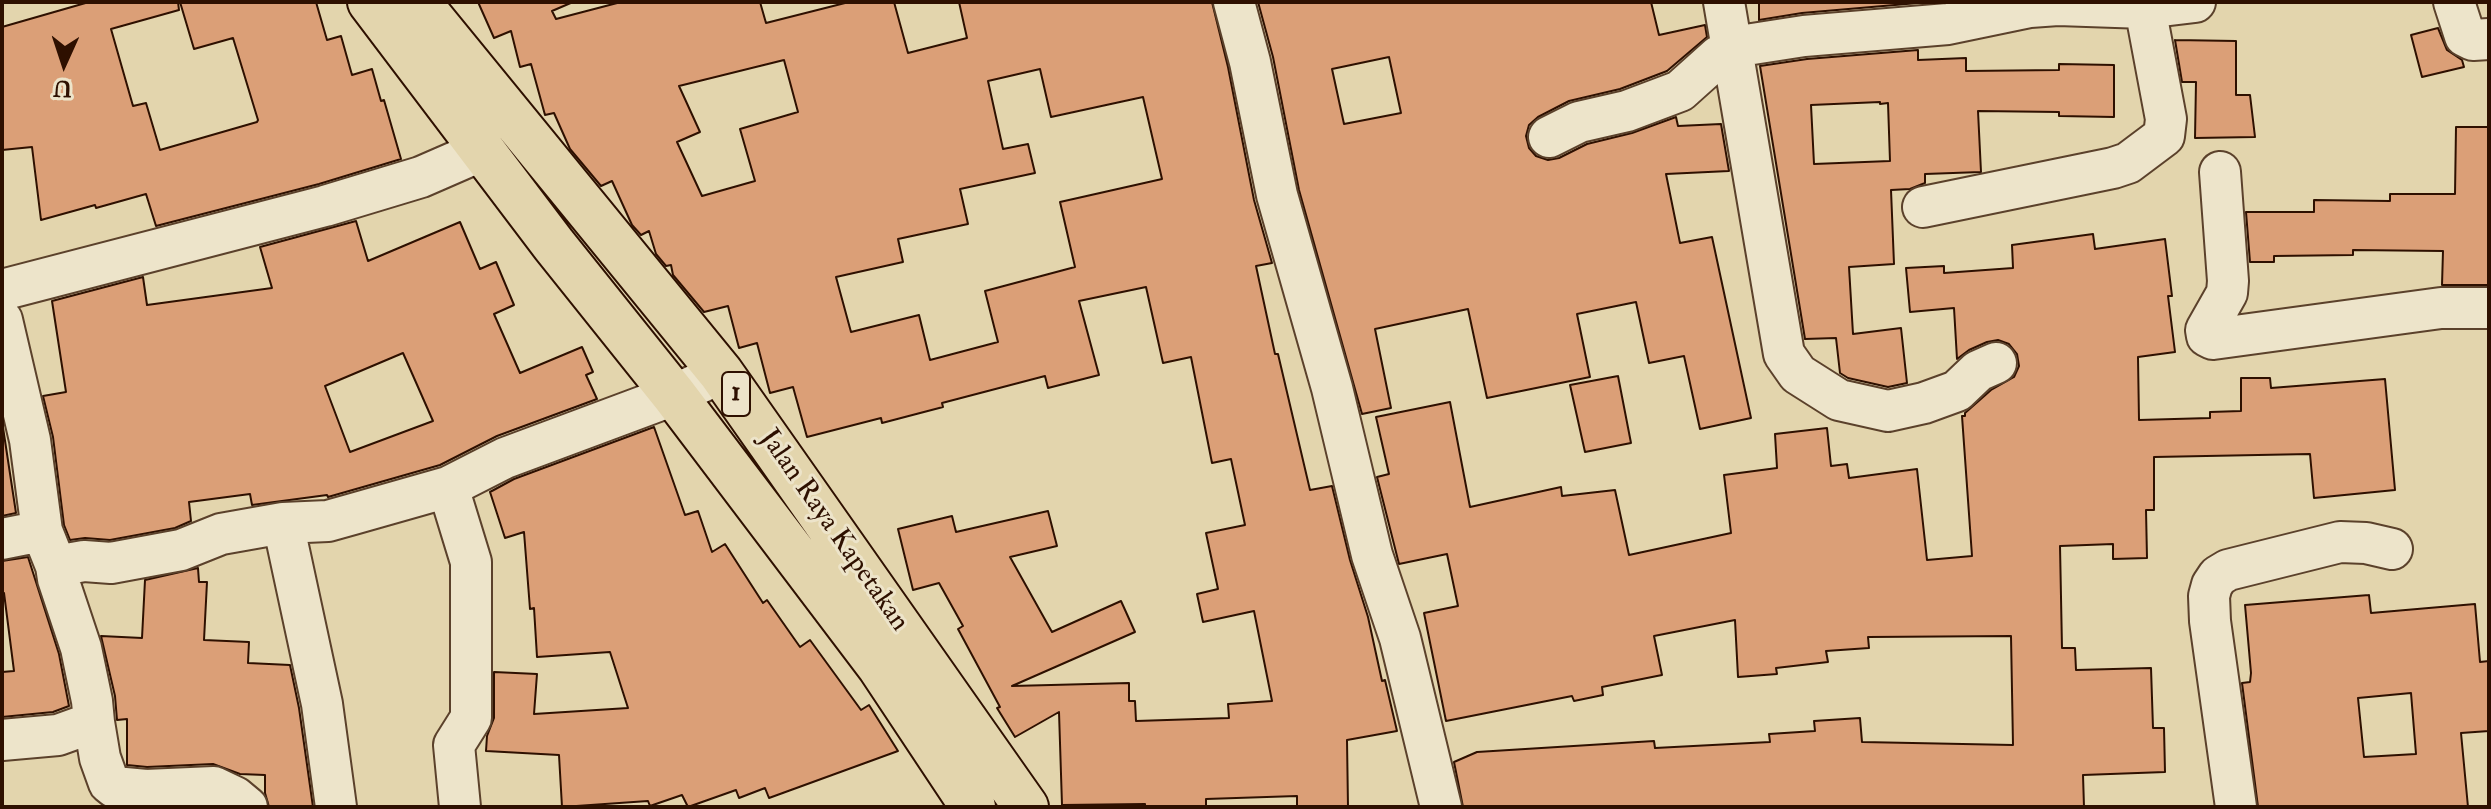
<!DOCTYPE html>
<style>
body{margin:0}
#map{position:relative;width:2491px;height:809px;overflow:hidden;background:#e3d5ad;font-family:"IM FELL Double Pica",serif}
canvas{display:block}
.frame{position:absolute;inset:0;border:4px solid #2e1000;pointer-events:none}
.north{position:absolute;left:24px;top:24px;width:80px;height:80px;-webkit-text-stroke:6px #ede4ca;paint-order:stroke;rotate:183deg;font-size:22px;font-weight:700;line-height:32px;text-align:center;color:#2e1000}
.north::after{content:'';display:block;margin:auto;width:28px;height:36px;background:#2e1000;clip-path:polygon(50% 0,100% 100%,50% 72%,0 100%)}
</style>
<div id="map">
<canvas width="2491" height="809"></canvas>
<div class="frame"></div>
<div class="north">U</div>
</div>
<script>
const ctx = document.querySelector('canvas').getContext('2d');
ctx.lineJoin = 'round';
function fill(path, color) { ctx.fillStyle = color; ctx.fill(path, 'evenodd'); }
const shape = rows => new Path2D(rows.map(r => 'M' + r).join(''));
function trace(path, color, width, dash) { ctx.strokeStyle = color; ctx.lineWidth = width; ctx.lineCap = dash ? 'butt' : 'round'; ctx.setLineDash(dash || []); ctx.stroke(path); }
function write(font, color, halo, rows, align = 'center') {
  ctx.font = font + ' "IM FELL Double Pica",serif'; ctx.lineWidth = 6; ctx.setLineDash([]); ctx.textBaseline = 'middle'; ctx.strokeStyle = halo; ctx.fillStyle = color; for (const [text, x, y, turn = 0] of rows) {
    ctx.save(); ctx.translate(x, y); ctx.rotate((+turn || 0) * Math.PI / 180); ctx.textAlign = isNaN(turn) ? turn : align; if (halo) ctx.strokeText(text, 0, 0); ctx.fillText(text, 0, 0); ctx.restore();
  }
}
const building = shape([
 [89,2,178,2,179,10,111,29,133,106,146,103,160,150,257,122,258,120,233,38,194,49,180,2,316,2,327,40,341,36,352,75,372,69,381,101,384,100,401,159,319,184,156,226,146,194,96,208,95,205,41,220,32,147,2,150,2,27,89,2],
 [478,2,573,2,552,11,556,19,621,2,760,2,766,23,849,2,894,2,908,53,967,38,959,2,1212,2,1228,67,1254,200,1272,263,1256,266,1275,354,1278,354,1310,490,1332,486,1350,560,1368,617,1382,681,1385,680,1397,731,1347,740,1348,807,1297,807,1297,796,1206,799,1206,807,1145,806,1145,804,1062,805,1059,712,1015,737,997,708,1000,707,958,629,963,626,939,583,913,590,898,529,952,516,956,532,1048,511,1057,546,1010,557,1052,632,1121,601,1135,632,1012,686,1129,683,1129,701,1135,701,1136,721,1229,718,1228,704,1272,701,1254,611,1203,622,1197,594,1218,589,1206,533,1245,525,1231,459,1212,463,1191,357,1163,363,1146,287,1079,301,1099,375,1048,388,1045,376,942,403,943,407,882,423,881,418,807,437,793,387,770,393,757,343,739,348,728,306,704,312,673,275,671,265,666,266,656,254,649,231,641,235,632,225,612,181,601,186,570,149,554,113,545,115,531,64,520,67,511,31,494,38,478,2],
 [784,60,798,112,740,129,755,181,702,196,677,142,700,132,679,86,784,60],
 [1040,69,1051,117,1143,97,1162,179,1060,202,1075,267,985,291,998,342,930,360,919,315,851,332,836,277,903,262,898,239,968,224,960,189,1035,173,1028,144,1003,149,988,81,1040,69],
 [1258,2,1651,2,1659,35,1705,25,1707,37,1667,71,1620,89,1569,101,1538,117,1529,125,1526,136,1529,148,1536,156,1548,160,1559,158,1587,144,1632,133,1676,117,1678,126,1721,124,1729,171,1666,174,1680,243,1712,237,1751,418,1700,429,1684,356,1649,363,1636,302,1577,314,1590,377,1487,398,1468,309,1375,329,1391,408,1362,414,1299,190,1273,57,1258,2],
 [1389,57,1401,113,1344,124,1332,69,1389,57],
 [1759,2,1918,2,1918,3,1802,13,1759,20,1759,2],
 [2438,28,2447,50,2462,60,2464,67,2422,77,2411,35,2438,28],
 [2175,40,2236,41,2236,95,2250,95,2255,137,2195,138,2196,82,2182,82,2175,40],
 [1918,50,1918,60,1966,58,1966,71,2059,70,2059,64,2114,65,2114,117,2059,116,2059,112,1978,111,1981,172,1925,174,1925,183,1910,189,1891,190,1894,264,1849,267,1853,334,1901,328,1907,383,1888,387,1848,378,1840,373,1836,338,1805,339,1760,66,1807,59,1918,50],
 [1880,102,1880,104,1888,103,1890,161,1814,164,1811,105,1880,102],
 [2456,127,2489,127,2489,285,2442,285,2443,251,2353,250,2353,255,2274,256,2274,262,2250,262,2246,212,2314,212,2314,200,2390,201,2390,194,2455,194,2456,127],
 [356,221,368,261,460,222,480,269,496,262,514,305,494,314,520,373,582,347,593,372,586,375,597,399,497,436,440,465,328,497,327,495,252,505,250,494,189,502,191,521,175,528,110,540,85,538,70,540,64,525,53,437,43,396,66,392,52,301,143,277,147,305,272,288,260,247,356,221],
 [403,353,433,421,350,452,325,386,403,353],
 [2093,234,2095,249,2165,239,2172,296,2168,296,2175,352,2138,357,2139,420,2210,418,2210,412,2241,411,2241,378,2270,378,2271,388,2385,379,2395,490,2314,498,2310,454,2154,457,2154,510,2146,510,2147,558,2113,559,2113,544,2060,546,2062,648,2075,648,2076,670,2151,668,2153,728,2164,728,2165,772,2083,775,2084,807,1463,807,1454,762,1477,752,1654,741,1655,748,1770,742,1769,734,1815,731,1814,721,1860,718,1862,742,2013,745,2011,636,1868,637,1869,648,1826,651,1828,662,1776,668,1777,674,1738,677,1735,620,1654,636,1662,675,1602,687,1603,695,1574,701,1572,696,1446,721,1424,613,1458,606,1447,554,1399,564,1377,477,1389,474,1376,417,1450,402,1470,507,1561,487,1562,496,1615,490,1629,555,1731,533,1724,475,1777,468,1775,434,1827,428,1831,466,1847,464,1849,478,1917,469,1927,560,1972,556,1962,416,1965,416,1965,413,1991,390,2014,377,2019,366,2017,354,2009,344,1998,340,1987,342,1969,350,1957,359,1954,308,1910,312,1906,268,1944,266,1944,273,2013,268,2012,245,2093,234],
 [1618,376,1631,443,1585,452,1570,385,1618,376],
 [2,421,16,513,2,516,2,421],
 [654,427,685,515,698,511,712,552,725,544,763,603,767,600,800,647,810,640,861,710,869,705,898,751,769,798,765,788,739,798,736,790,688,807,682,795,650,806,648,801,562,807,559,755,486,751,487,736,494,718,494,672,537,674,534,714,628,708,610,652,537,657,534,608,530,609,524,532,505,538,490,492,514,479,654,427],
 [28,557,59,654,69,706,53,712,2,717,2,672,14,671,4,593,2,594,2,561,28,557],
 [198,568,199,582,207,582,204,640,249,642,248,663,290,665,299,708,313,807,269,807,265,793,265,775,240,774,213,764,147,767,127,765,127,719,117,720,115,696,101,636,142,638,145,580,198,568],
 [2369,595,2371,613,2475,604,2480,662,2489,661,2489,731,2461,733,2468,807,2258,807,2242,683,2250,682,2251,673,2245,605,2369,595],
 [2411,693,2416,754,2364,757,2358,698,2411,693]
]);
fill(building, '#db9f77');
trace(building, '#2e1000', 2);
const minor = shape([
 [1234,2,1250,62,1277,195,1332,388,1372,555,1400,638,1441,807],
 [1724,2,1784,354,1798,374,1839,400,1888,411,1924,403,1957,391,1978,371,1996,363],
 [2454,2,2465,36,2473,40,2489,39],
 [1549,137,1579,122,1627,111,1680,91,1719,56,1746,45,1804,36,1948,24,2030,7,2058,5,2145,8,2195,2],
 [2220,172,2228,281,2227,293,2206,330,2207,336,2213,339,2441,308,2489,308],
 [1923,207,2113,168,2128,163,2164,136,2166,119,2144,2],
 [2,290,325,206,421,177,483,150],
 [2,320,30,440,42,531,56,566],
 [448,487,471,562,471,718,454,745,460,807],
 [283,523,322,704,336,807],
 [2,539,42,531],
 [2,740,58,735,94,722],
 [247,807,235,797,214,787,146,790,114,787,109,783,100,758,94,722,92,701,81,648,58,579,56,566,84,561,111,563,181,550,221,534,283,523,328,521,353,514,448,487,505,458,674,395,721,373],
 [2236,807,2210,621,2209,596,2212,585,2218,576,2228,570,2340,542,2366,543,2392,549]
]);
const highway = shape([
 [370,2,554,245,674,395,880,667,973,807],
 [418,2,721,373,1026,807]
]);
trace(minor, '#5b412b', 44);
trace(highway, '#2e1000', 48);
trace(minor, '#ede4ca', 40);
trace(highway, '#e3d5ad', 44);
for (const [x, y, w] of [
 [736,394,28]
]) { const box = new Path2D(); box.roundRect(x - w / 2, y - 22, w, 44, 6); ctx.fillStyle = '#ede4ca'; ctx.fill(box); trace(box, '#2e1000', 2); }
write('bold 26px', '#2e1000', null, [
 ["1",736,394]
]);
write('28px', '#2e1000', '#ede4ca', [
 ["Jalan Raya Kapetakan",833,531,55]
]);
</script>
